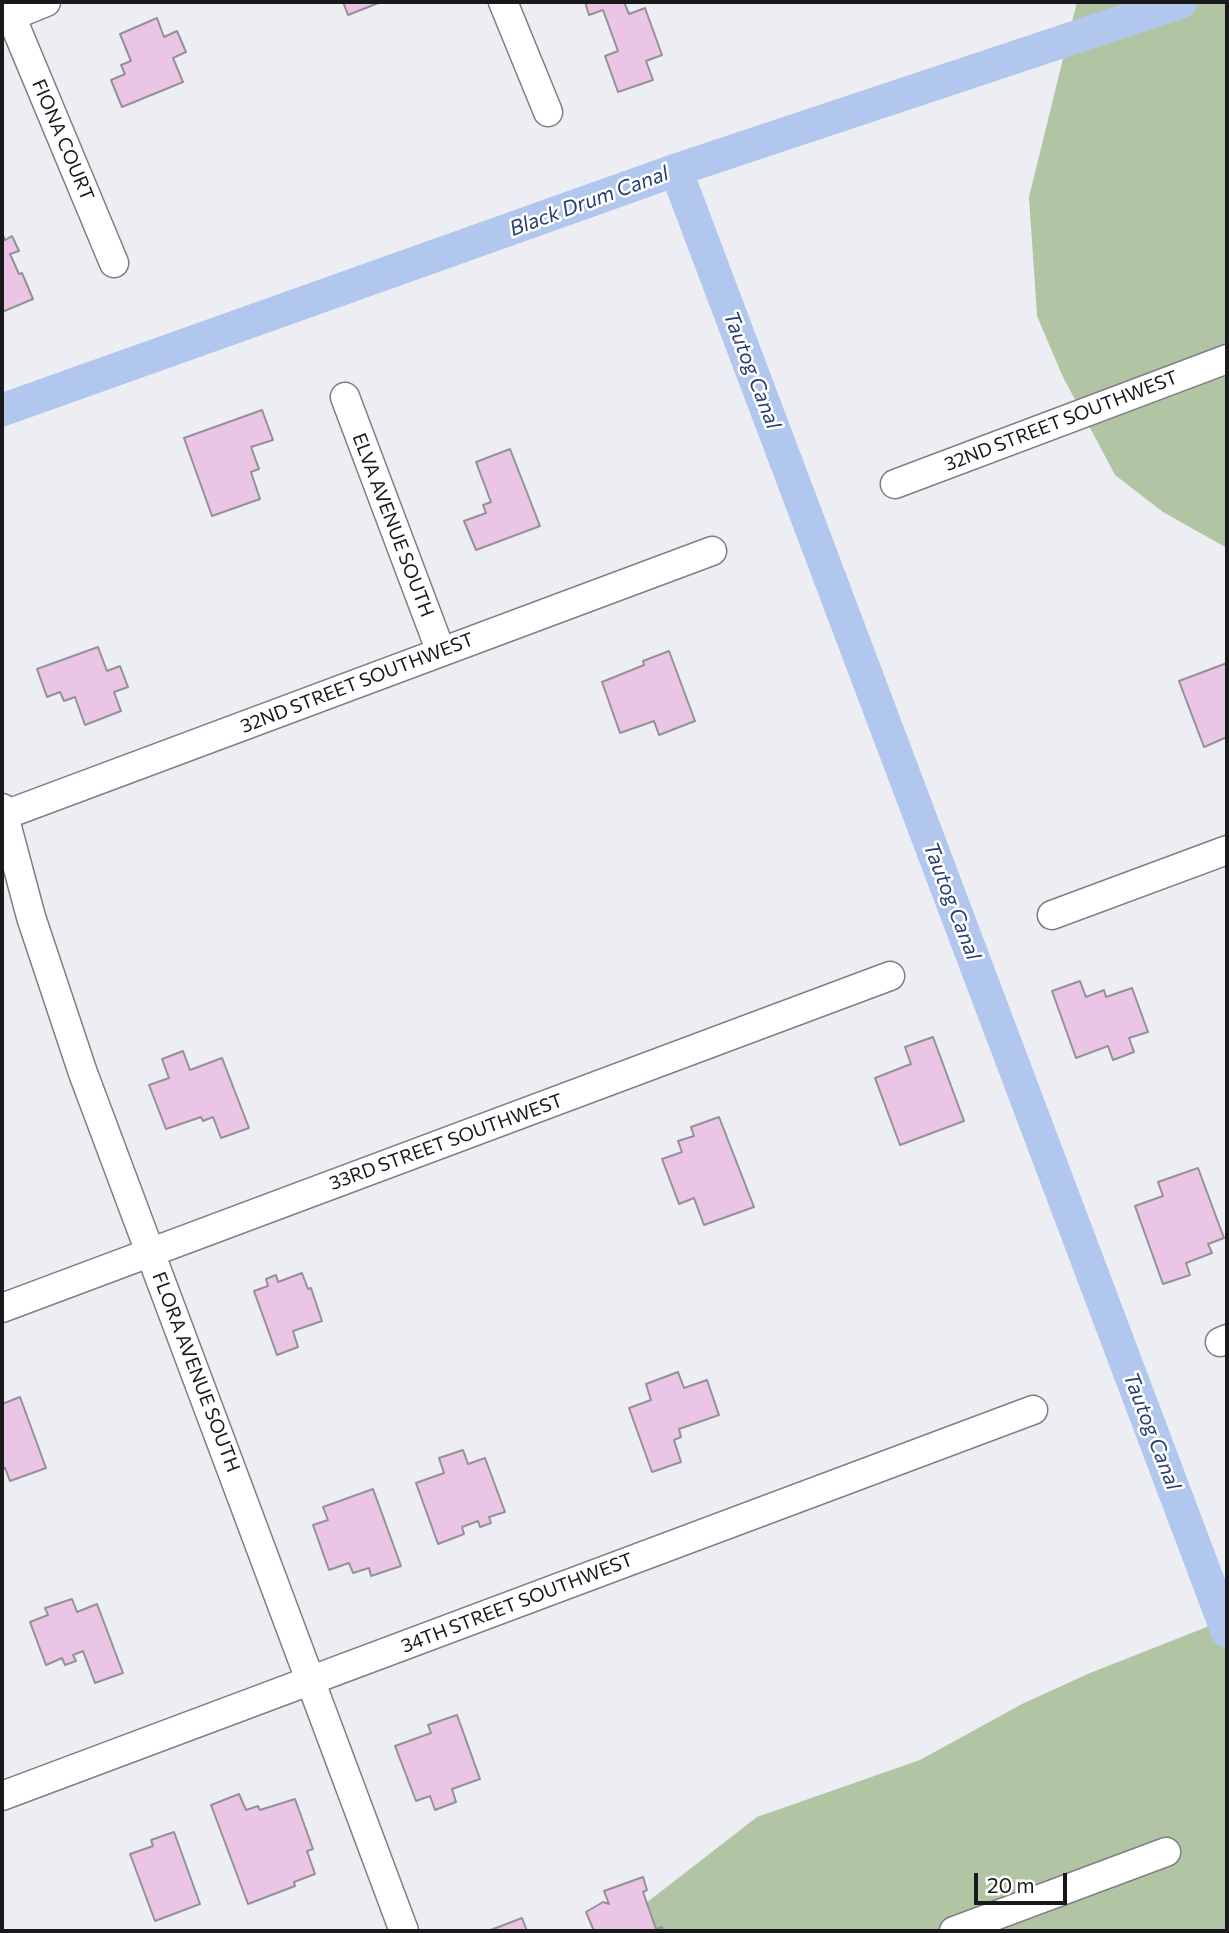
<!DOCTYPE html>
<style>
body{margin:0}
#map{position:relative;width:1229px;height:1933px;overflow:hidden;background:#eceef3;font-family:Commissioner,sans-serif}
canvas{display:block}
.frame{position:absolute;inset:0;border:4px solid #18191a;pointer-events:none}
.scale{position:absolute;left:974px;top:1873px;width:93px;height:32px;box-sizing:border-box;border:4px solid #18191a;border-top:0;padding-left:9px;font-size:21px;line-height:24px;white-space:nowrap;color:#18191a;-webkit-text-stroke:5px #fff;paint-order:stroke}
</style>
<div id="map">
<canvas width="1229" height="1933"></canvas>
<div class="frame"></div>
<div class="scale">20 m</div>
</div>
<script>
const ctx = document.querySelector('canvas').getContext('2d');
ctx.lineJoin = 'round';
function fill(path, color) { ctx.fillStyle = color; ctx.fill(path, 'evenodd'); }
const shape = rows => new Path2D(rows.map(r => 'M' + r).join(''));
function trace(path, color, width, dash) { ctx.strokeStyle = color; ctx.lineWidth = width; ctx.lineCap = dash ? 'butt' : 'round'; ctx.setLineDash(dash || []); ctx.stroke(path); }
function write(font, color, halo, rows, align = 'center') {
  ctx.font = font + ' Commissioner,sans-serif'; ctx.lineWidth = 5; ctx.setLineDash([]); ctx.textBaseline = 'middle'; ctx.strokeStyle = halo; ctx.fillStyle = color; for (const [text, x, y, turn = 0] of rows) {
    ctx.save(); ctx.translate(x, y); ctx.rotate((+turn || 0) * Math.PI / 180); ctx.textAlign = isNaN(turn) ? turn : align; if (halo) ctx.strokeText(text, 0, 0); ctx.fillText(text, 0, 0); ctx.restore();
  }
}
fill(shape([
 [1077,2,1227,2,1227,548,1163,512,1115,475,1062,375,1037,316,1029,197],
 [1227,1619,1227,1931,610,1931,757,1817,920,1760,1022,1704,1090,1673]
]), '#b1c4a3');
trace(shape([
 [676,170,1227,1631],
 [2,410,676,170,1181,2]
]), '#b2c7ed', 33);
const building = shape([
 [343,2,381,2,348,15,343,2],
 [585,2,624,2,629,14,645,8,662,55,646,61,653,80,618,92,605,56,618,51,603,10,589,15,585,2],
 [157,18,164,37,177,31,186,52,173,58,183,82,122,107,111,80,125,74,121,65,131,61,120,34,157,18],
 [2,233,5,240,12,236,19,251,10,254,19,274,22,273,33,299,2,312,2,233],
 [262,410,273,440,251,447,259,469,251,472,260,499,212,516,184,438,262,410],
 [510,449,540,526,476,550,464,521,486,513,483,505,491,502,476,462,510,449],
 [98,647,107,671,120,666,128,687,114,692,121,711,85,725,75,697,64,701,60,692,47,697,37,669,98,647],
 [669,651,695,721,659,735,654,721,620,733,602,682,644,665,643,661,669,651],
 [1227,663,1227,737,1204,747,1179,681,1227,663],
 [1080,981,1086,997,1104,990,1106,997,1132,988,1148,1032,1129,1038,1134,1052,1113,1060,1108,1046,1076,1058,1052,991,1080,981],
 [933,1037,964,1121,900,1145,875,1078,911,1064,905,1047,933,1037],
 [183,1051,190,1070,222,1058,249,1128,221,1138,213,1117,203,1121,201,1117,166,1129,149,1085,169,1078,162,1059,183,1051],
 [719,1117,754,1207,704,1225,694,1198,679,1204,662,1159,682,1152,678,1141,694,1136,691,1127,719,1117],
 [1198,1168,1224,1238,1208,1244,1212,1253,1186,1263,1190,1275,1163,1284,1135,1206,1163,1196,1158,1182,1198,1168],
 [302,1273,308,1289,311,1288,322,1321,293,1331,298,1347,277,1355,254,1291,268,1286,266,1279,276,1275,278,1282,302,1273],
 [678,1372,684,1388,707,1380,719,1415,679,1429,681,1437,674,1440,681,1462,652,1472,629,1408,651,1400,646,1384,678,1372],
 [20,1397,46,1468,10,1481,5,1468,2,1469,2,1404,20,1397],
 [463,1450,468,1464,485,1458,505,1512,489,1517,491,1523,480,1527,478,1521,462,1527,464,1534,438,1544,416,1483,444,1473,439,1458,463,1450],
 [373,1489,401,1566,371,1576,369,1568,353,1573,349,1563,329,1570,313,1525,328,1520,323,1507,373,1489],
 [72,1599,77,1612,97,1604,123,1673,95,1683,83,1651,73,1655,76,1661,65,1665,62,1658,46,1665,30,1622,48,1615,45,1608,72,1599],
 [457,1715,480,1779,452,1789,456,1802,435,1810,430,1796,416,1801,395,1746,431,1733,428,1725,457,1715],
 [239,1794,246,1810,258,1806,260,1810,295,1799,313,1849,307,1851,315,1874,294,1882,295,1886,248,1904,211,1805,239,1794],
 [174,1832,200,1904,155,1921,130,1854,153,1846,151,1840,174,1832],
 [643,1877,647,1890,643,1892,656,1929,662,1927,663,1931,594,1931,586,1912,603,1902,609,1904,604,1891,643,1877],
 [522,1918,527,1931,488,1931,522,1918]
]);
fill(building, '#eac5e5');
trace(building, '#959195', 2);
const street = shape([
 [503,2,548,112],
 [11,16,114,263],
 [2,20,46,2],
 [345,397,441,652],
 [895,484,1227,359],
 [2,808,31,917,83,1073,404,1931],
 [2,816,712,551],
 [1052,915,1227,850],
 [2,1308,890,976],
 [1220,1342,1227,1339],
 [2,1796,1033,1410],
 [954,1931,1166,1852]
]);
trace(street, '#7d7f84', 31);
trace(street, '#fff', 28);
write('19px', '#18191a', '#fff', [
 ["FIONA COURT",63,140,67],
 ["32ND STREET SOUTHWEST",1061,421,-21],
 ["ELVA AVENUE SOUTH",393,525,69],
 ["32ND STREET SOUTHWEST",357,683,-21],
 ["33RD STREET SOUTHWEST",446,1142,-20],
 ["FLORA AVENUE SOUTH",196,1372,69],
 ["34TH STREET SOUTHWEST",517,1603,-21]
]);
write('italic 21px', '#284071', '#fff', [
 ["Black Drum Canal",589,201,-20],
 ["Tautog Canal",752,370,69],
 ["Tautog Canal",952,901,69],
 ["Tautog Canal",1152,1431,69]
]);
</script>
